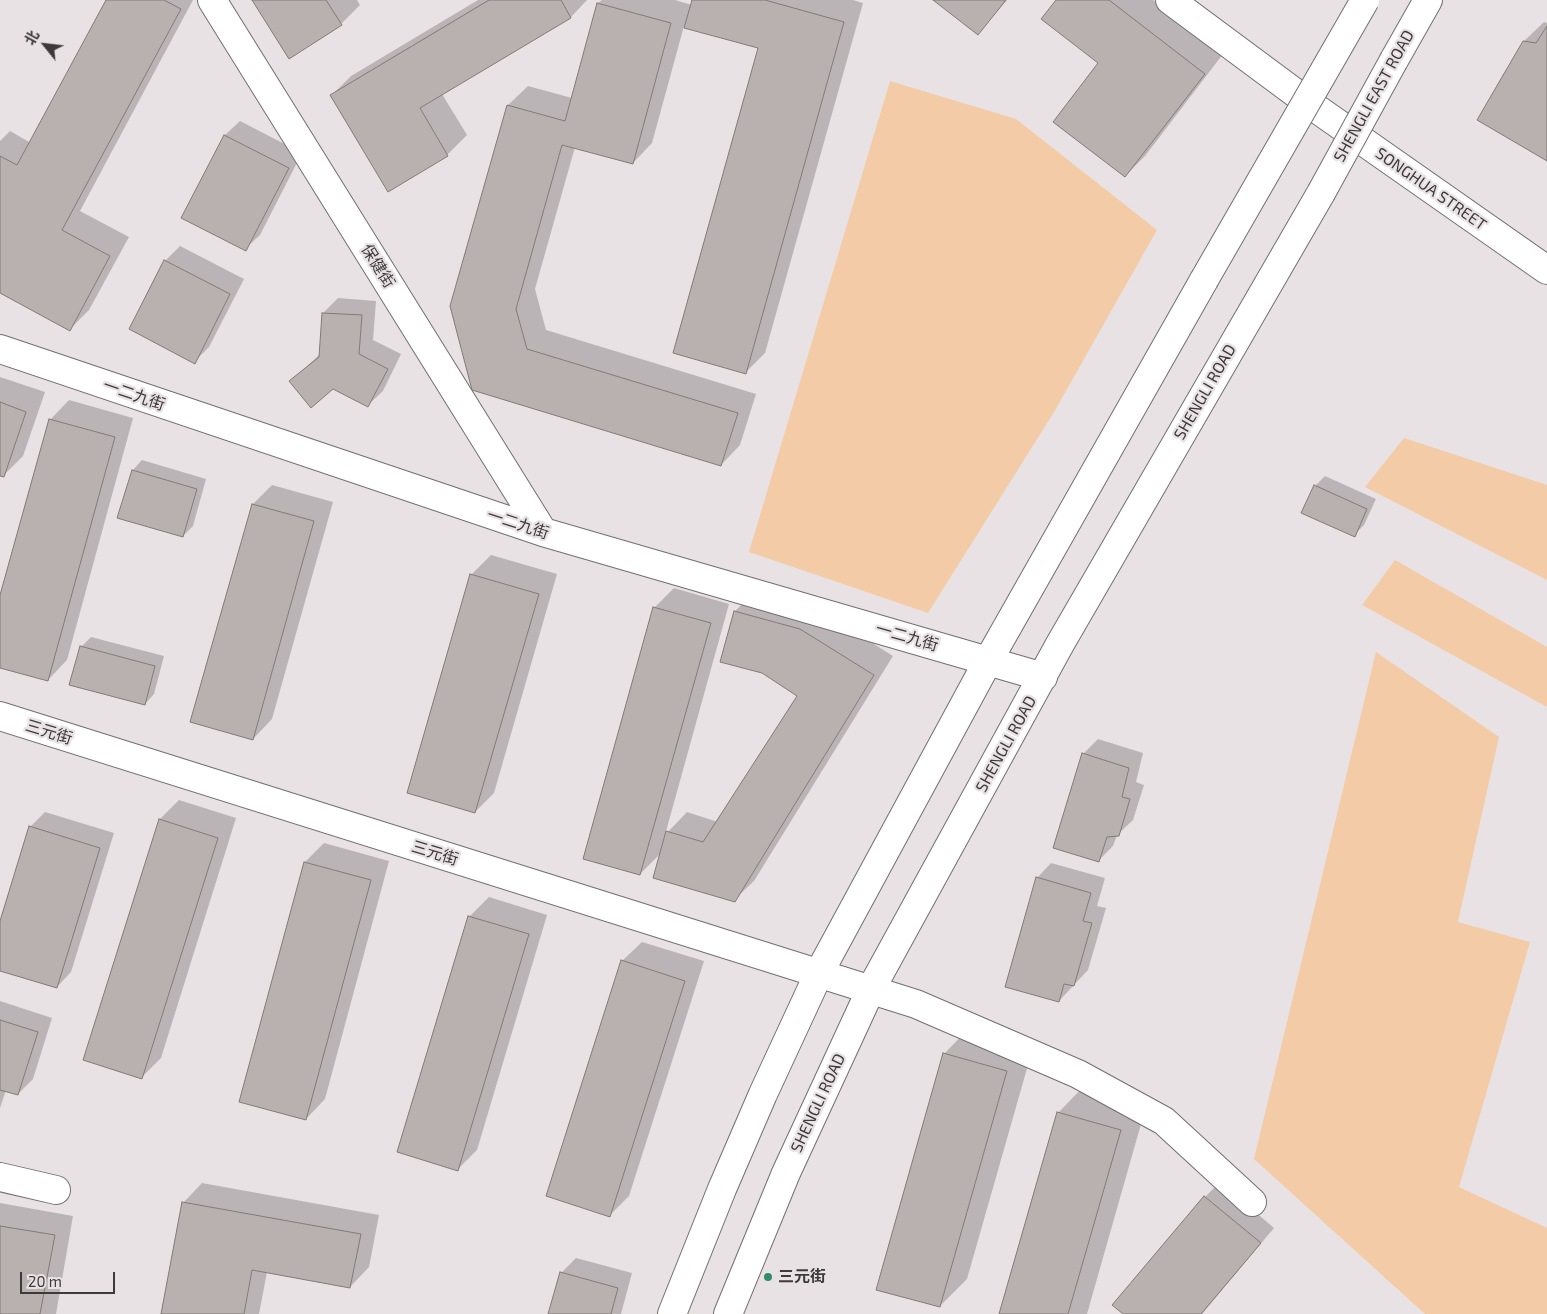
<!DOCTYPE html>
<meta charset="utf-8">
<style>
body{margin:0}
#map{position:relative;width:1547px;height:1314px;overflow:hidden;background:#e9e2e4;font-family:"Exo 2","Noto Sans SC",sans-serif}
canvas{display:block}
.north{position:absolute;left:20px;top:20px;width:50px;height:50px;-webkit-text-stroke:4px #e9e2e4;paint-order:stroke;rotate:299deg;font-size:14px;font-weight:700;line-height:20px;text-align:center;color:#3d3a3b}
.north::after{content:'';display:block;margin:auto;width:18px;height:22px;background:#3d3a3b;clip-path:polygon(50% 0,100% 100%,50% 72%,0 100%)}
.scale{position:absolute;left:20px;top:1272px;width:95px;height:22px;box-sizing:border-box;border:2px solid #3d3a3b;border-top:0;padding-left:6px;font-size:15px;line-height:18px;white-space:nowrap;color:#3d3a3b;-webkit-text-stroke:4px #e9e2e4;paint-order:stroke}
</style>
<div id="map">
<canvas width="1547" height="1314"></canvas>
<div class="north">北</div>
<div class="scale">20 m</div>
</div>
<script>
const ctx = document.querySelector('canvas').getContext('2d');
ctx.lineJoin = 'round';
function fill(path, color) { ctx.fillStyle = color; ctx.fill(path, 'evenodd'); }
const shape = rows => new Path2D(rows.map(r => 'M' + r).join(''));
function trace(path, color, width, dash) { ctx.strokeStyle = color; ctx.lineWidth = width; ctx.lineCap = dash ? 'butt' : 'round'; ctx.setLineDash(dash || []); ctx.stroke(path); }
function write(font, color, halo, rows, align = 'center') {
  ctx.font = font + ' "Exo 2","Noto Sans SC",sans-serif'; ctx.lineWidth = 4.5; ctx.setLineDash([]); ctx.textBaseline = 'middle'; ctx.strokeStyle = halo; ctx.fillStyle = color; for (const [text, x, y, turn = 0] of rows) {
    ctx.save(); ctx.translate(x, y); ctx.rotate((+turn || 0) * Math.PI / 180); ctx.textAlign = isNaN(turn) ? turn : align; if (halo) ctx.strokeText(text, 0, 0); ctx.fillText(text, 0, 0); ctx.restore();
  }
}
fill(shape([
 [890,81,1016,119,1157,230,1054,412,928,613,749,552],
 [1404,438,1547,485,1547,580,1365,487],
 [1395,560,1547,647,1547,707,1362,605],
 [1376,652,1499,737,1458,922,1530,942,1459,1187,1547,1228,1547,1314,1425,1314,1254,1159]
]), '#f3cba6');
fill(shape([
 [108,0,193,0,80,211,129,237,89,310,70,329,0,292,0,141,10,131,31,143],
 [254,0,357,0,360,5,341,24],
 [478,0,587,0,571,17,442,94,467,135,447,155,388,190,332,95,351,76],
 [602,0,675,0,692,5,693,0,853,0,863,3,765,353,746,372,760,47,684,26,652,143,633,163,575,147,535,289,546,330,756,394,740,445,721,465,451,306,508,105,528,86,572,98,598,3],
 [935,0,1007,0,977,34],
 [1057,0,1153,0,1223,54,1145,156,1125,176,1100,63],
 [1544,22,1547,23,1547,160,1524,41],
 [240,121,302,153,260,235,245,249,183,217,225,135],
 [180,246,244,279,209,347,194,362,165,261],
 [338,298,376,301,373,340,401,354,383,391,368,405,333,388,291,381,320,354,323,313],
 [0,377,45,392,23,456,4,475,0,474],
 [69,400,133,418,67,660,48,680,0,666,0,600,50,420],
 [142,460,206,479,193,526,183,536,133,470],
 [1325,476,1376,499,1364,525,1354,535,1315,486],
 [272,485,333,502,272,719,253,739,253,504],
 [491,555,557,574,494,793,475,812,471,575],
 [674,588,729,604,665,835,687,812,718,822,799,696,762,672,721,661,735,611,755,592,820,610,893,656,754,881,734,900,662,852,640,874,654,608],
 [91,637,164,656,154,694,145,704,81,647],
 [1098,739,1143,753,1136,782,1144,785,1133,820,1117,835,1113,846,1098,861,1083,754],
 [179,800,236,818,161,1058,142,1077,160,819],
 [45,812,114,833,71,972,57,987,0,970,0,926,30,827],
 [324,843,389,861,325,1099,306,1119,305,862],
 [1051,863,1105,878,1097,906,1106,908,1088,970,1059,1001,1037,878],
 [489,897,547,915,477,1150,458,1169,469,917],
 [642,942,704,961,629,1196,610,1215,622,961],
 [0,1001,52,1018,33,1079,18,1094,6,1090,0,1108],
 [971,1026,1034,1044,967,1279,940,1306,944,1054],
 [1085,1085,1147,1103,1087,1314,1000,1314,1058,1113],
 [1220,1182,1274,1228,1202,1314,1125,1314,1114,1305,1205,1197],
 [202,1183,379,1215,369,1267,350,1287,267,1272,259,1314,162,1314,183,1203],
 [0,1203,73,1216,56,1314,0,1314],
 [576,1258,632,1273,621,1314,550,1314,561,1273]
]), '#0003');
const building = shape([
 [106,0,164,0,181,9,62,230,110,256,70,331,0,293,0,156,17,165,106,0],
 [252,0,326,0,342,25,289,59,252,0],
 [489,0,561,0,571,18,420,108,448,156,388,192,330,95,489,0],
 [692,0,765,0,844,22,746,374,673,353,758,48,684,28,692,0],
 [933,0,1006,0,978,35,933,0],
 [1056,0,1109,0,1205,74,1125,177,1053,122,1098,63,1041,19,1056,0],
 [597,3,671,23,633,164,562,145,516,309,527,349,738,413,721,466,472,390,450,306,507,105,565,121,597,3],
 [1547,26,1547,161,1477,120,1523,41,1536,43,1547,26],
 [224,135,289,168,246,251,181,218,224,135],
 [164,260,230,294,195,364,129,329,164,260],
 [322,313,362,315,359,354,388,369,368,407,333,389,311,408,289,381,319,357,322,313],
 [0,402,26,412,4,477,0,476,0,402],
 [49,419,115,437,48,681,0,668,0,595,49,419],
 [132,470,197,489,183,537,117,518,132,470],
 [1314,485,1367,509,1355,537,1301,513,1314,485],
 [252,504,314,521,253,740,190,722,252,504],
 [470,574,539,594,475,813,407,793,470,574],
 [653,607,711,623,640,875,583,859,653,607],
 [734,611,800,629,874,675,735,902,653,878,666,831,703,842,797,696,762,673,720,662,734,611],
 [80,646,155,666,145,705,69,685,80,646],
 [1082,753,1129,768,1122,797,1130,799,1119,836,1107,837,1099,862,1053,848,1082,753],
 [159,819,218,838,142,1079,83,1060,159,819],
 [29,826,100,848,57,988,0,971,0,921,29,826],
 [304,862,371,880,306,1120,239,1102,304,862],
 [1036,877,1091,893,1083,921,1092,923,1074,986,1064,984,1059,1002,1005,987,1036,877],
 [468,916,529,934,458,1171,397,1152,468,916],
 [621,960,685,981,610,1217,546,1196,621,960],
 [0,1020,38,1032,18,1095,0,1090,0,1020],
 [943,1053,1007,1071,940,1307,876,1290,943,1053],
 [1057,1112,1121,1130,1068,1314,999,1314,1057,1112],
 [1204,1196,1261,1243,1201,1314,1123,1314,1112,1305,1204,1196],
 [182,1202,361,1234,350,1288,252,1270,244,1314,161,1314,182,1202],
 [0,1226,55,1235,40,1314,0,1314,0,1226],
 [560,1272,618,1288,611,1314,548,1314,560,1272]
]);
fill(building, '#b8b1af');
trace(building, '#807a78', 1);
const minor = shape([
 [212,0,543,532],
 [1170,0,1317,109,1547,270],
 [0,349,543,532,1043,677],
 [0,716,916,1004,1078,1074,1164,1121,1252,1202],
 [0,1177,56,1190]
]);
const major = shape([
 [1394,60,1428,0],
 [672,1314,722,1189,763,1094,819,973,988,661,1204,280],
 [728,1314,786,1173,871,989,1060,644,1321,193]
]);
trace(minor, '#746e6f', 30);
trace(major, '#746e6f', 30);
trace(minor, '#fff', 28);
trace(major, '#fff', 28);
const majorBridge = shape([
 [1321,193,1394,60],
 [1204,280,1365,0]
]);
trace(majorBridge, '#746e6f', 30, []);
trace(majorBridge, '#fff', 28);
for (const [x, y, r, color] of [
 [768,1277,5,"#2f8e67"]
]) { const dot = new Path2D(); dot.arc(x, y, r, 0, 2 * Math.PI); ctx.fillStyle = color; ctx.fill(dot); trace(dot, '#e9e2e4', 2); }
write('16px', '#3d3a3b', '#e9e2e4', [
 ["SHENGLI EAST ROAD",1374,96,-61],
 ["SONGHUA STREET",1431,189,35],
 ["保健街",378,266,58],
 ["SHENGLI ROAD",1205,392,-60],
 ["一二九街",134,395,19],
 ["一二九街",518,524,18],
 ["一二九街",907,637,16],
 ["三元街",49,732,17],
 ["SHENGLI ROAD",1006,744,-61],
 ["三元街",435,853,17],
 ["SHENGLI ROAD",818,1103,-65]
]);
write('bold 16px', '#3d3a3b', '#e9e2e4', [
 ["三元街",778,1277]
], 'left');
</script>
